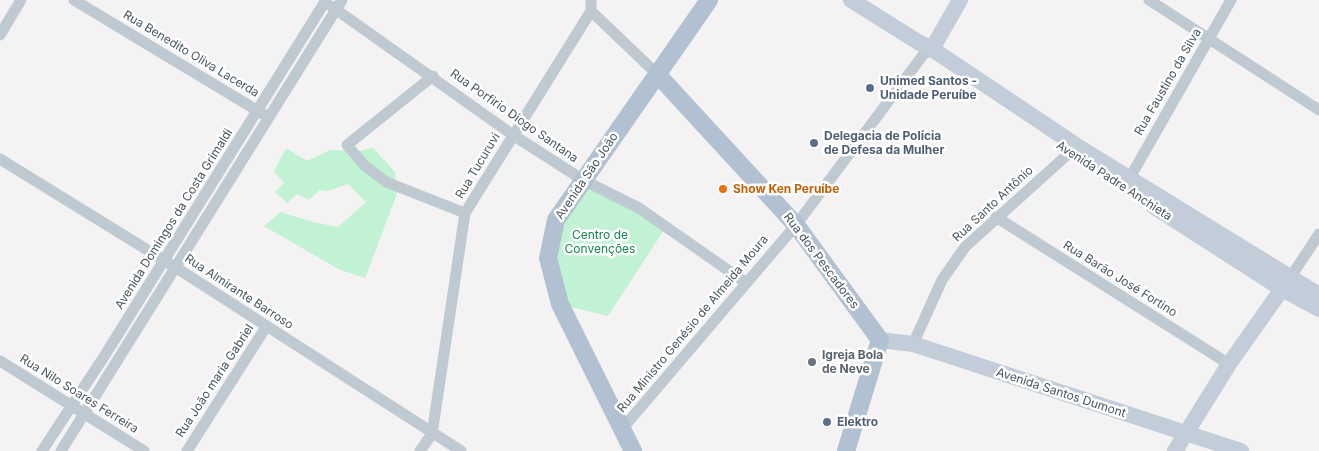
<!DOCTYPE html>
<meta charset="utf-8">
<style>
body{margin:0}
canvas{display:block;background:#f4f2f2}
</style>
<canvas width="1319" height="451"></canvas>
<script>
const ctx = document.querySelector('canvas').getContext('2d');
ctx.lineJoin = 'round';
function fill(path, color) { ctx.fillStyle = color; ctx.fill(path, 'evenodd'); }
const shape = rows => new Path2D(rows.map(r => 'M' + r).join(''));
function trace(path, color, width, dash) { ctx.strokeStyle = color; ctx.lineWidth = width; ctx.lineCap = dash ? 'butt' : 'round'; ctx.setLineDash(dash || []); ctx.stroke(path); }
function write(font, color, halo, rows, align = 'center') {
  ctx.font = font + ' Inter,sans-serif'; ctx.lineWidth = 5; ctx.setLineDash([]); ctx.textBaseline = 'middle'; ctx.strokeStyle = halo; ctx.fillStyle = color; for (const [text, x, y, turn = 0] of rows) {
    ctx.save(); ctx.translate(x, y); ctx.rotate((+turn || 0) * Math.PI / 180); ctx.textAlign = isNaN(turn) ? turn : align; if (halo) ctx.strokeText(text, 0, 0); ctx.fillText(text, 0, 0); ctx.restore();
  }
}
fill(shape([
 [286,148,307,161,330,150,359,151,373,148,395,172,397,194,365,278,340,270,264,226,281,212,313,222,338,227,366,202,348,184,328,191,319,190,309,200,297,194,287,203,275,192,284,183,274,171],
 [583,180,666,227,608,316,560,304,548,258]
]), '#c0f2d3');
trace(shape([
 [74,0,263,114],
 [1149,0,1319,110],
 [331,6,513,135,583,180,639,208,745,282],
 [591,11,658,75],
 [0,35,21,0],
 [433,76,347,145,364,165,386,182,465,213],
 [0,159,175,267,461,451],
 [1124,188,1231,0],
 [996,217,1229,364],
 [1290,278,1319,234],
 [913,344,942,280,965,247,1077,146],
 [0,361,144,451],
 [623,428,796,225,923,55,932,49],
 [42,451,105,355,326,0],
 [61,451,342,0],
 [187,451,266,327],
 [420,451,432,434,465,213,591,11,591,0]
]), '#bfc9d1', 11);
trace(shape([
 [851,0,918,42,932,49,1077,146,1319,295],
 [932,49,960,0],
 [1153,206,1282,289,1319,309],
 [880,340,913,344,1241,451],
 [1175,451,1229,364,1287,282]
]), '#c2cdd9', 16);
trace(shape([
 [658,75,796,225,880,340,846,451],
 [633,451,560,304,548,258,556,220,709,0]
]), '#b1c1d1', 18);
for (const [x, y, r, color] of [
 [870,88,5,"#5c6f8a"],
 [814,143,5,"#5c6f8a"],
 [723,189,5,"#e8710a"],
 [812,362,5,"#6b7280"],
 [827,422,5,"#5c6f8a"]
]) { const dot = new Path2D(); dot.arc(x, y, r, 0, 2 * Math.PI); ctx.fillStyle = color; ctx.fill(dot); trace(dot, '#fff', 2); }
write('12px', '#495560', '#fff', [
 ["Rua Benedito Oliva Lacerda",191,54,31],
 ["Rua Faustino da Silva",1168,82,-60],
 ["Rua Porfirio Diogo Santana",514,116,35],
 ["Rua Tucuruvi",478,166,-59],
 ["Avenida São João",587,176,-56],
 ["Avenida Padre Anchieta",1114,181,33],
 ["Rua Santo Antônio",993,204,-43],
 ["Avenida Domingos da Costa Grimaldi",174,219,-58],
 ["Rua dos Pescadores",821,261,53],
 ["Rua Barão José Fortino",1120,279,32],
 ["Rua Almirante Barroso",239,292,33],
 ["Rua Ministro Genésio de Almeida Moura",693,324,-50],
 ["Rua João maria Gabriel",215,381,-57],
 ["Avenida Santos Dumont",1061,393,18],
 ["Rua Nilo Soares Ferreira",79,394,32]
]);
write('bold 12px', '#4e5e75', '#fff', [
 ["Unimed Santos -",880,81],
 ["Unidade Peruíbe",880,95],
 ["Delegacia de Polícia",824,136],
 ["de Defesa da Mulher",824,150],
 ["Elektro",837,422]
], 'left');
write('bold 12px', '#c56008', '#fff', [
 ["Show Ken Peruíbe",733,189]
], 'left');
write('12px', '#15874d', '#fff', [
 ["Centro de",600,235],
 ["Convenções",600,249]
]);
write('bold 12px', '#5b616d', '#fff', [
 ["Igreja Bola",822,355],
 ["de Neve",822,369]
], 'left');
</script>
